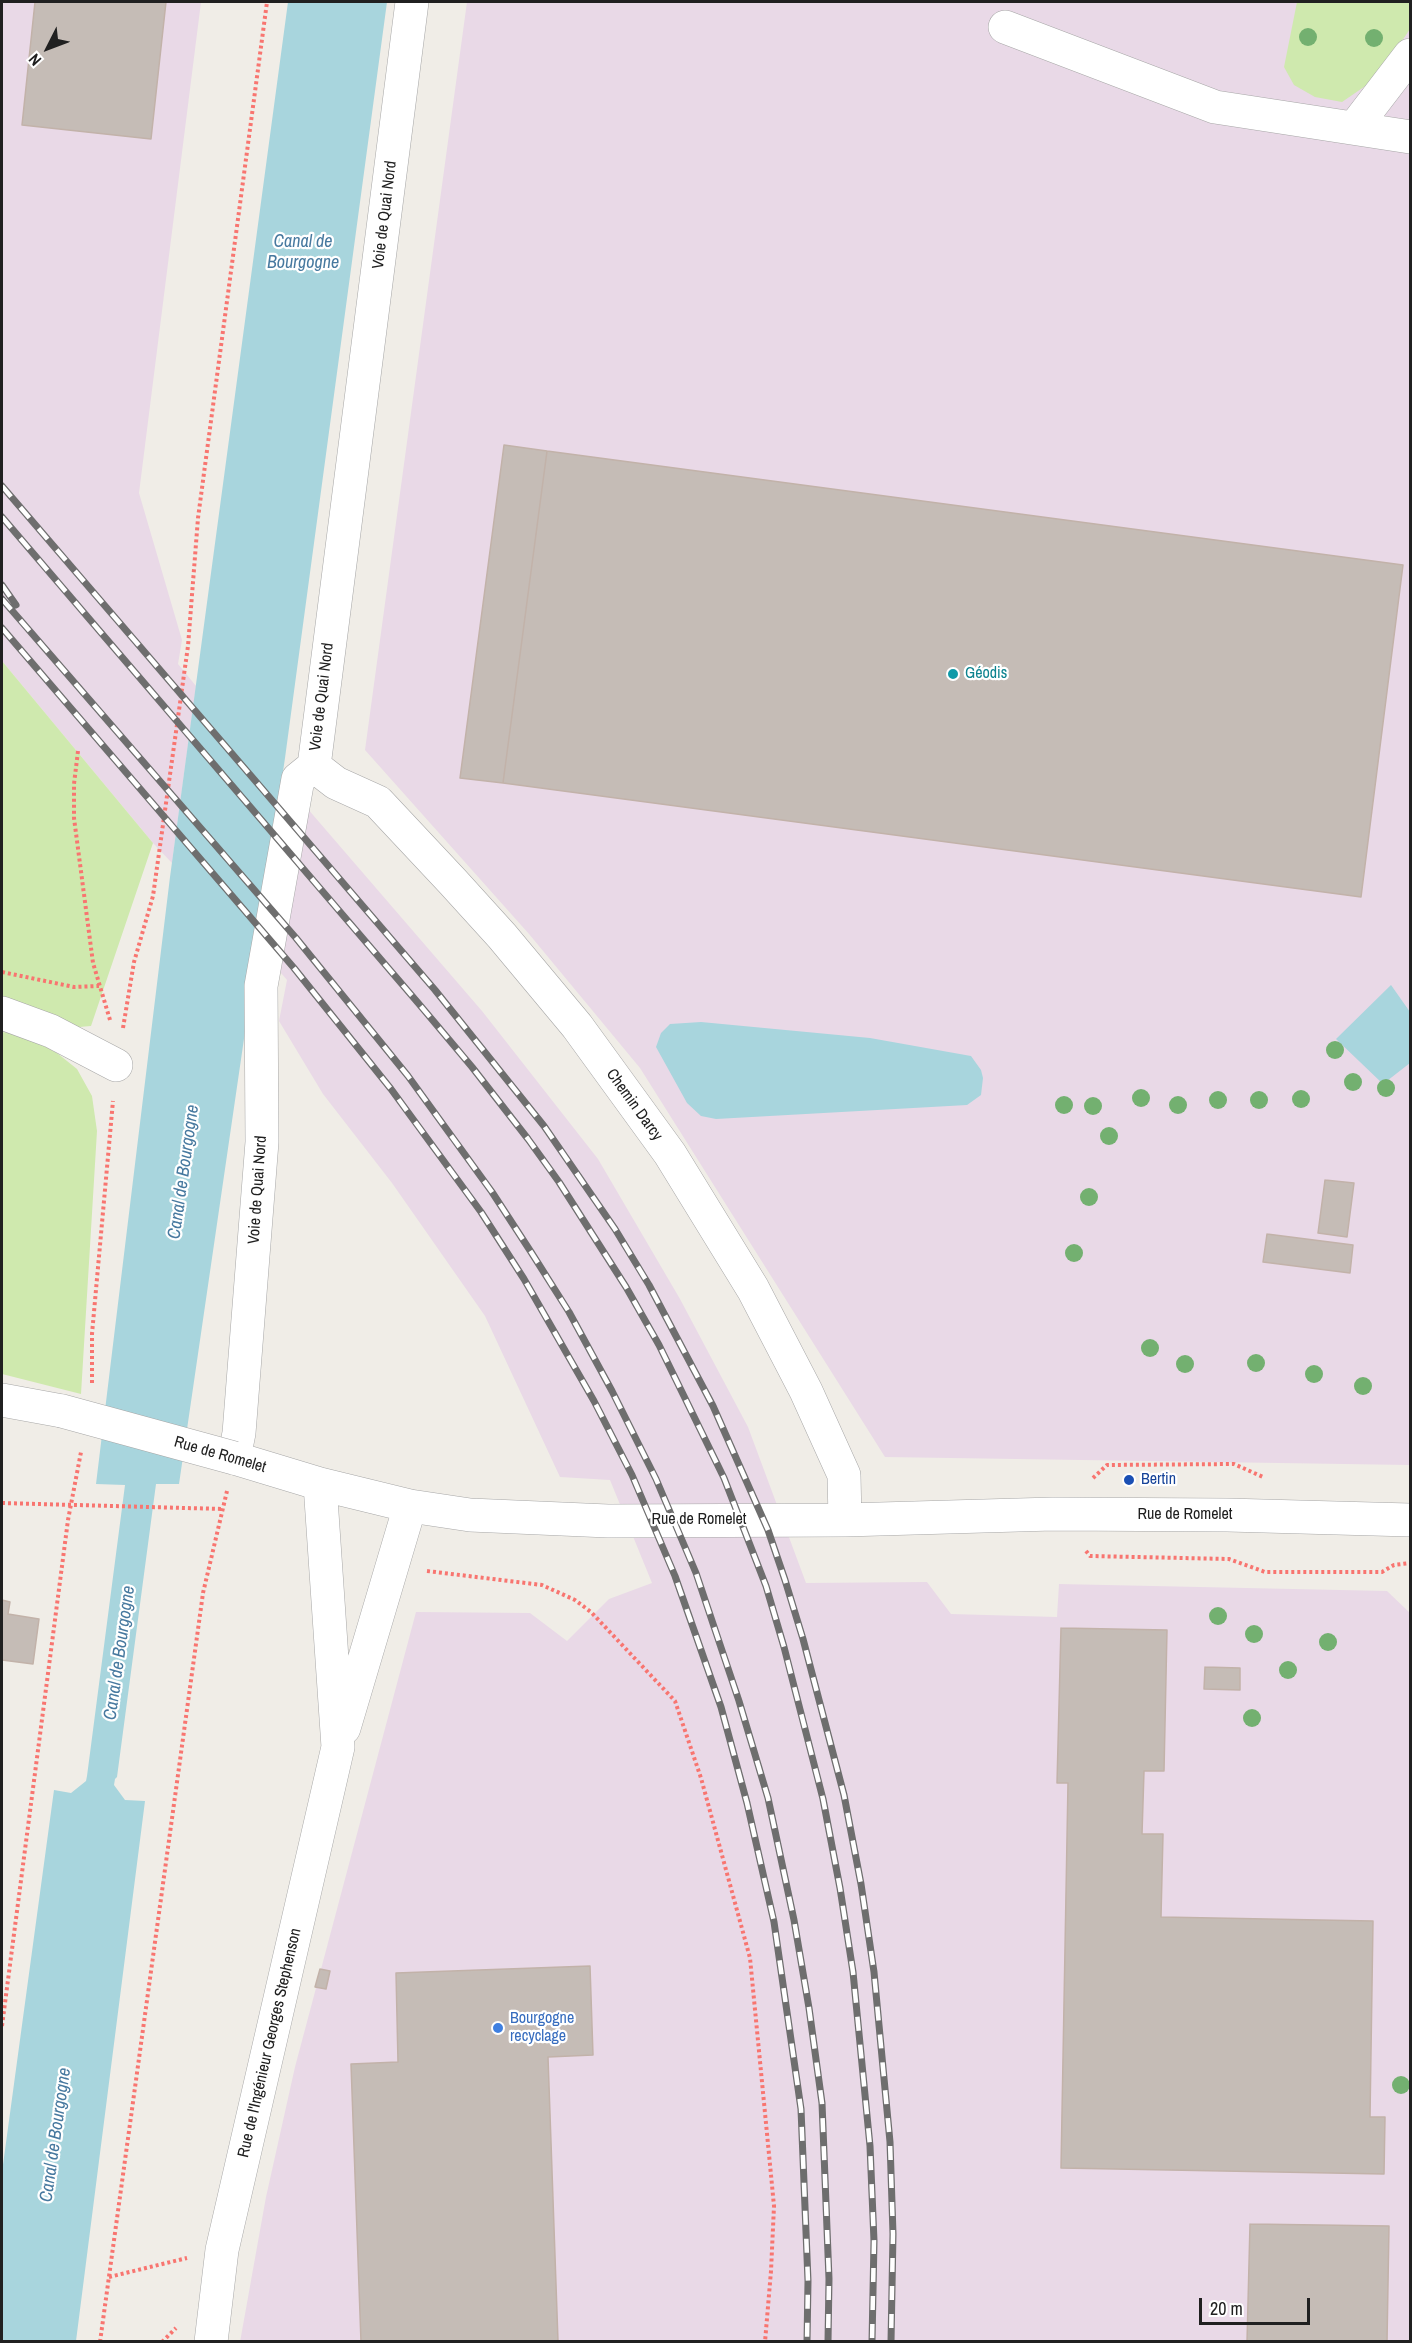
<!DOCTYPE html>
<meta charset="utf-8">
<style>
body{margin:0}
#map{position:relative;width:1412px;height:2343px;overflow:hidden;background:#f0ede7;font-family:"Archivo Narrow",sans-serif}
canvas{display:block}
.frame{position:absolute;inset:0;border:3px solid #202020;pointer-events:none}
.north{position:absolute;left:18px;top:18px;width:60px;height:60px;-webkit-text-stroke:4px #fff;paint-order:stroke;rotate:228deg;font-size:16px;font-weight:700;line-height:24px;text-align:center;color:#202020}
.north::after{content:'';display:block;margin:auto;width:21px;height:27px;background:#202020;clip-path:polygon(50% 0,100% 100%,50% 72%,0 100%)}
.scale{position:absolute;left:1199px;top:2298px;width:111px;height:27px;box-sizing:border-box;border:3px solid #202020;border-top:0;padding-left:8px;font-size:18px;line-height:21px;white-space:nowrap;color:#202020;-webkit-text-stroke:4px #fff;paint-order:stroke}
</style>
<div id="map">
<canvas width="1412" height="2343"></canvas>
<div class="frame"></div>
<div class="north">N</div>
<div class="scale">20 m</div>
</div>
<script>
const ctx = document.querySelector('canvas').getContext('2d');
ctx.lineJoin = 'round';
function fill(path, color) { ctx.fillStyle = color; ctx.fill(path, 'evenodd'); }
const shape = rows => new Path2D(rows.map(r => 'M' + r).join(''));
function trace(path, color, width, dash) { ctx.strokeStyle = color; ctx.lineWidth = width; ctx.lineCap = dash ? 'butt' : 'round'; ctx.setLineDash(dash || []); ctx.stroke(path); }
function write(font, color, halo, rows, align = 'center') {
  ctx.font = font + ' "Archivo Narrow",sans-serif'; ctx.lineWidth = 4.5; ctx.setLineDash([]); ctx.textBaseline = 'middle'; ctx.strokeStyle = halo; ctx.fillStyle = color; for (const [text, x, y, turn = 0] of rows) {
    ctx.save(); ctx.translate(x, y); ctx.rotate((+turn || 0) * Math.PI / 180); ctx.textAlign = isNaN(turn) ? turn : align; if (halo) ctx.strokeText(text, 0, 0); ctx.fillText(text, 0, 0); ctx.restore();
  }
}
fill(shape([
 [2,2,201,2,139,493,182,640,178,664,196,686,172,863,153,843,2,661],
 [467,2,1410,2,1410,1465,885,1457,640,1068,529,934,365,750],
 [282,779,482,1011,598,1159,680,1299,748,1427,806,1583,927,1582,951,1614,1057,1617,1059,1584,1387,1591,1410,1613,1410,2341,240,2342,266,2197,295,2067,416,1612,530,1613,567,1641,609,1599,652,1583,610,1480,560,1477,485,1316,392,1183,323,1094,279,1021,287,980,257,945]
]), '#e9d9e7');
fill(shape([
 [1297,2,1410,2,1410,29,1377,78,1342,102,1315,97,1294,85,1284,67],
 [2,661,153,843,91,1026,67,1028,2,1002],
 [2,1032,22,1034,57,1053,77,1069,92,1096,97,1131,81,1394,2,1374]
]), '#cfe9ae');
fill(shape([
 [288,2,387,2,285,758,179,1484,156,1484,117,1777,115,1779,114,1785,125,1800,145,1801,76,2341,2,2342,2,2172,54,1790,71,1793,86,1781,87,1776,125,1485,96,1484,170,877],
 [1391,985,1410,1012,1410,1063,1383,1084,1336,1039],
 [701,1022,870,1038,971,1056,981,1070,983,1078,981,1095,967,1105,716,1119,701,1116,687,1103,656,1047,661,1033,670,1024]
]), '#a8d5dd');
const building = shape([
 [35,2,166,2,151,139,22,125,35,2],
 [504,445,547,451,503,783,460,778,504,445],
 [547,451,1403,565,1361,897,503,783,547,451],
 [1325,1180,1354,1183,1347,1237,1318,1233,1325,1180],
 [1267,1234,1353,1245,1350,1273,1263,1262,1267,1234],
 [2,1600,10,1602,8,1614,39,1619,33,1664,2,1660,2,1600],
 [1061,1628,1167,1630,1164,1771,1144,1771,1142,1834,1163,1834,1161,1917,1373,1921,1370,2117,1385,2117,1384,2174,1061,2168,1068,1783,1057,1783,1061,1628],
 [1205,1667,1240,1668,1240,1690,1204,1689,1205,1667],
 [590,1966,593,2055,548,2057,558,2341,361,2342,351,2064,398,2062,396,1973,590,1966],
 [320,1969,330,1971,326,1989,315,1987,320,1969],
 [1250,2224,1389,2226,1387,2342,1247,2342,1250,2224]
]);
fill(building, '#c5bcb6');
trace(building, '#c2b2a9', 1.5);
const minor = shape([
 [412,2,314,766,298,779,261,986,262,1142,239,1433,234,1458,320,1484,410,1506,470,1515,608,1521,845,1520,1053,1514,1227,1515,1410,1520],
 [1005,27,1215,107,1410,137],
 [1354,128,1410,55],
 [314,766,336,783,378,802,453,882,502,936,577,1026,670,1154,753,1289,806,1391,844,1475,845,1520],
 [2,1013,51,1031,116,1065],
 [2,1400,62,1411],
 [344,1728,410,1506],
 [211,2342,222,2250,338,1747,320,1484]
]);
trace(minor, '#a7a7a7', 34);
trace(shape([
 [78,751,74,784,74,818,93,963,110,1020],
 [2,972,74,987,99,986],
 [123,1028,134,962,153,896,188,646,198,518,267,2],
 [92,1383,92,1334,113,1101],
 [1093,1478,1107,1465,1234,1464,1263,1477],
 [2,1503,223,1509],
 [1086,1551,1090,1556,1229,1559,1265,1572,1382,1572,1394,1565,1410,1563],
 [427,1571,542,1585,575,1600,591,1612,675,1701,701,1778,750,1958,774,2206,771,2271,765,2342],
 [2,2026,68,1520,81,1452],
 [109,2277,187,2258],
 [100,2342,203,1593,227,1491],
 [162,2342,176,2328]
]), '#f87570', 4, [3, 3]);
trace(minor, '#fff', 33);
const rail = shape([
 [2,486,435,990,544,1126,615,1229,649,1285,713,1406,768,1530,785,1580,803,1639,844,1795,861,1884,874,1972,890,2142,893,2234,891,2342],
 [2,517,419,1004,472,1067,528,1139,559,1182,626,1287,659,1345,724,1478,766,1586,784,1647,823,1799,840,1888,853,1972,870,2146,874,2241,872,2342],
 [2,585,16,605],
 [2,599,296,938,408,1076,492,1192,531,1252,569,1312,612,1391,656,1479,696,1573,739,1701,768,1798,794,1920,809,2008,822,2103,829,2279,828,2342],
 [2,628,294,968,391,1089,481,1212,524,1279,594,1401,632,1475,675,1576,721,1707,747,1803,774,1922,801,2109,808,2281,807,2342]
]);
trace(rail, '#6e6e6e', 7);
trace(rail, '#fff', 4.5, [14]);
const minorBridge = shape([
 [62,1411,234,1458]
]);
trace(minorBridge, '#a7a7a7', 34, []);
trace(minorBridge, '#fff', 33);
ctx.fillStyle = '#73b070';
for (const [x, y] of [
 [1308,37],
 [1374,38],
 [1335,1050],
 [1353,1082],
 [1386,1088],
 [1141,1098],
 [1301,1099],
 [1218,1100],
 [1259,1100],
 [1064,1105],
 [1178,1105],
 [1093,1106],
 [1109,1136],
 [1089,1197],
 [1074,1253],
 [1150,1348],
 [1256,1363],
 [1185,1364],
 [1314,1374],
 [1363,1386],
 [1218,1616],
 [1254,1634],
 [1328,1642],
 [1288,1670],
 [1252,1718],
 [1401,2085]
]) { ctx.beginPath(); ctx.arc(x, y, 9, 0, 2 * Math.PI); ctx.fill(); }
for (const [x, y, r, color] of [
 [953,674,6,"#0f9aa8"],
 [1129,1480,6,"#1a4fb4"],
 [498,2028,6,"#3f7fe0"]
]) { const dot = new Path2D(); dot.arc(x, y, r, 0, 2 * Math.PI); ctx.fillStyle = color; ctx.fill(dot); trace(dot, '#fff', 2); }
write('16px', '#202020', '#fff', [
 ["Voie de Quai Nord",385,215,-83],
 ["Voie de Quai Nord",322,697,-83],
 ["Chemin Darcy",634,1105,54],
 ["Voie de Quai Nord",258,1190,-86],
 ["Rue de Romelet",220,1455,16],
 ["Rue de Romelet",1185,1515],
 ["Rue de Romelet",699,1520],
 ["Rue de l'Ingénieur Georges Stephenson",270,2043,-77]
]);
write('16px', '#0d838f', '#fff', [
 ["Géodis",965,674]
], 'left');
write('16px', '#164399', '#fff', [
 ["Bertin",1141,1480]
], 'left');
write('16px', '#366cbe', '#fff', [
 ["Bourgogne",510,2019],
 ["recyclage",510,2037]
], 'left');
write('italic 18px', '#47799f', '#fff', [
 ["Canal de",303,242],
 ["Bourgogne",303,263],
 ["Canal de Bourgogne",184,1172,-82],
 ["Canal de Bourgogne",120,1653,-82],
 ["Canal de Bourgogne",56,2135,-82]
]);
</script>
